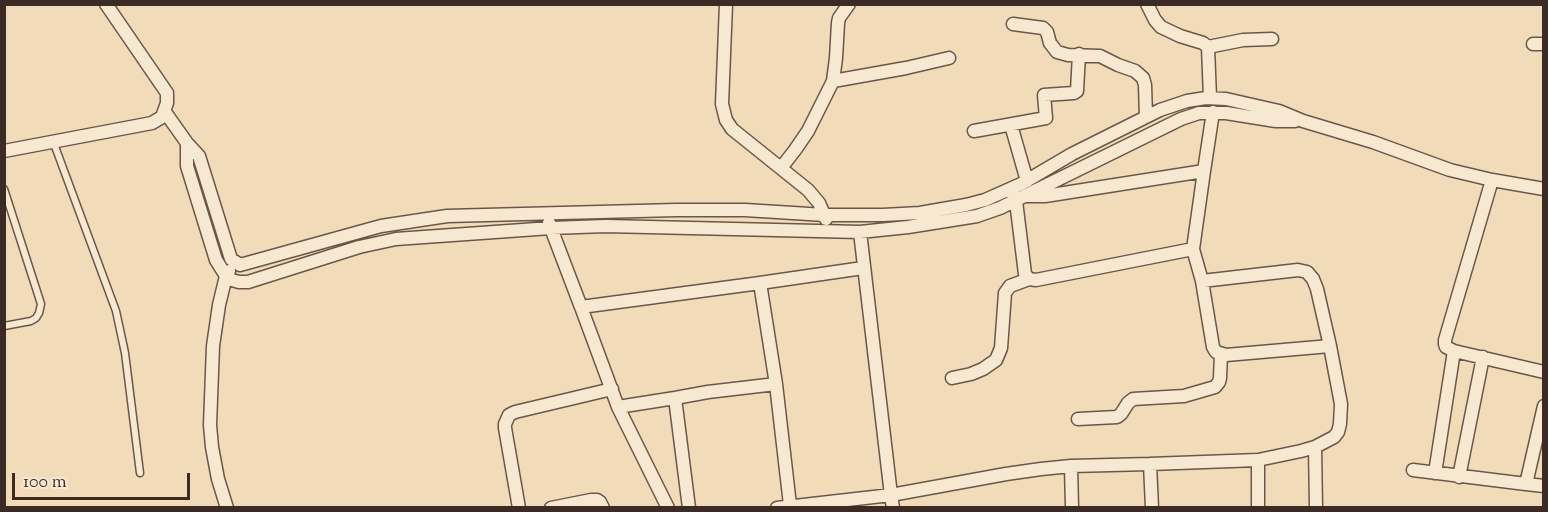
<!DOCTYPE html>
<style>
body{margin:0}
#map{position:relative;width:1548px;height:512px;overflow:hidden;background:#f2dbb9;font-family:"Sorts Mill Goudy",serif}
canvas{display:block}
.frame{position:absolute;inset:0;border:6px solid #3c2b24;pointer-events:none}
.scale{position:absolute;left:12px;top:473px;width:178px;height:27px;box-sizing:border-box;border:3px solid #3c2b24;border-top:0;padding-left:8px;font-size:18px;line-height:21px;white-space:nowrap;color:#3c2b24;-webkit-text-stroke:4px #f7e8d2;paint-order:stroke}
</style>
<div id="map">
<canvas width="1548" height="512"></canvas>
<div class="frame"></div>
<div class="scale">100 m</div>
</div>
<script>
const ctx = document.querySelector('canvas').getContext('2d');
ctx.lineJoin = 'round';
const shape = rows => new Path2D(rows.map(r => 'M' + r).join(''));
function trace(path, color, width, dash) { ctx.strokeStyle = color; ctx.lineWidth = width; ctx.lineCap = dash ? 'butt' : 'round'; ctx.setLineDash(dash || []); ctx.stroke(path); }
const lane = shape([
 [53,141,116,311,125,353,140,473],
 [4,189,41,304,39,313,36,318,31,321,4,326]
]);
const street = shape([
 [726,4,722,104,726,120,732,129,808,190,819,203,826,219],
 [1147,4,1155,20,1161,27,1180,36,1203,43,1208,47,1210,98],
 [1013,24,1043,28,1047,32,1050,43,1057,52,1068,55,1100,56,1118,65,1135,71,1143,78,1145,85,1146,117],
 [1533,44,1544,44],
 [1208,47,1243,40,1272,39],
 [833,81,906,68,949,58],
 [165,112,187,143,199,156,231,259,240,265,381,226,447,216,676,210,745,210,825,215,883,215,920,213,966,205,985,200,1021,184,1072,154,1160,110,1187,101,1206,98,1226,99,1279,111,1303,121,1373,142,1450,170,1492,180,1544,189],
 [1011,125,1027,181],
 [974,131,1046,118,1044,95,1074,93,1077,91,1079,54],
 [187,143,187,166,216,260,226,276,232,280,239,282,248,282,359,247,396,239,551,228,606,226,860,232,908,227,977,216,1000,208,1181,119,1199,113,1226,113,1276,121,1295,121],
 [4,151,152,123,162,117,167,103,167,93,106,4],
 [781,168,795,150,808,131,833,81,836,58,838,23,839,18,849,4],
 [1492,180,1445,340,1445,344,1446,347,1454,351,1544,372],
 [1014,195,1016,201,1025,274,1029,279,1036,280,1193,249,1204,171],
 [1027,196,1045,196,1204,171,1213,112],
 [549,223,581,307,760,283],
 [860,232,891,495,1006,474,1041,469,1071,466,1150,464],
 [1193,249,1202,281,1213,347,1216,352,1226,355,1330,346,1317,289,1313,279,1307,272,1298,270,1202,281],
 [581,307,618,407,675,398],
 [952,378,971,374,983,369,996,360,1001,348,1005,293,1010,286,1029,279],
 [1544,406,1526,484,1544,486],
 [618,407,668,508],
 [1078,419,1117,417,1121,414,1128,403,1133,399,1184,396,1215,387,1219,382,1220,378,1221,354],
 [1315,447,1316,508],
 [1258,460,1258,508],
 [1071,466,1072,508],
 [1413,470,1526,484],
 [1435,473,1454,351],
 [1459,477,1483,357],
 [790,505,776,384,760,283,863,268],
 [227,508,218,479,212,447,210,425,213,346,219,305,226,276,229,271],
 [519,508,505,428,505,424,509,415,515,412,612,389],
 [551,508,591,500,597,500,600,502,603,508],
 [689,508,675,398,708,392,776,384],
 [777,508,891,495,893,508],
 [1152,508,1150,464,1258,460,1301,451,1315,447,1334,437,1338,432,1340,424,1341,404,1330,346]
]);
trace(lane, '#6a5749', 9);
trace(street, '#6a5749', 15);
trace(lane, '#f7e8d2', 6);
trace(street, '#f7e8d2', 12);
</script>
